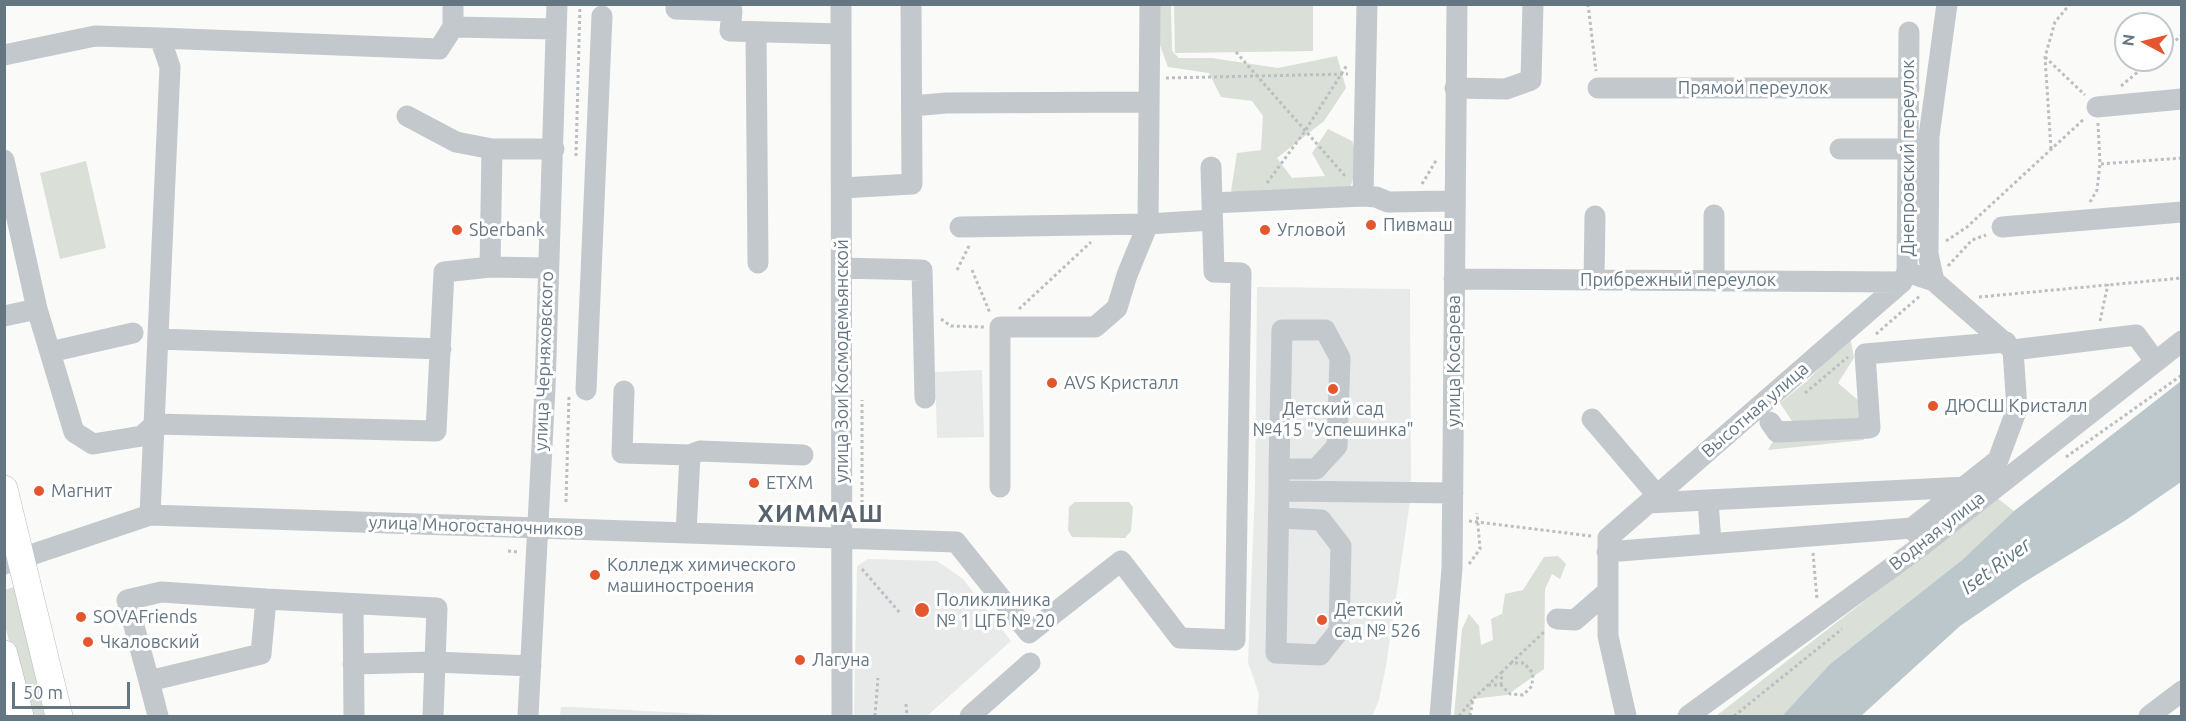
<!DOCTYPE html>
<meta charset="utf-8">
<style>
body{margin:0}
#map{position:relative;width:2186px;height:721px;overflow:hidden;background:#fafaf8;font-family:Ubuntu,sans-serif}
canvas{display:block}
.frame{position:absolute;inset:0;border:6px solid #657683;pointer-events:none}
.north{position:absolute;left:2114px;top:12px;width:60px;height:60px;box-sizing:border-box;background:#fff;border:2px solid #c1c8cd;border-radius:50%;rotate:277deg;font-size:16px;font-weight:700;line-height:24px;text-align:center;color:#657683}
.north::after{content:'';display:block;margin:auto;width:21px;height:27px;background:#e4572e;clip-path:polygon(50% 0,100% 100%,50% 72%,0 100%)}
.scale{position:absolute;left:12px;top:682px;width:118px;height:27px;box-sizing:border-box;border:3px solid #657683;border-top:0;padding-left:8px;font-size:18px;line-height:21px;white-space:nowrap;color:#657683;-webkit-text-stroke:4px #fff;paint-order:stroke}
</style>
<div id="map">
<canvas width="2186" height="721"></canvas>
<div class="frame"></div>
<div class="north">N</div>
<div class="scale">50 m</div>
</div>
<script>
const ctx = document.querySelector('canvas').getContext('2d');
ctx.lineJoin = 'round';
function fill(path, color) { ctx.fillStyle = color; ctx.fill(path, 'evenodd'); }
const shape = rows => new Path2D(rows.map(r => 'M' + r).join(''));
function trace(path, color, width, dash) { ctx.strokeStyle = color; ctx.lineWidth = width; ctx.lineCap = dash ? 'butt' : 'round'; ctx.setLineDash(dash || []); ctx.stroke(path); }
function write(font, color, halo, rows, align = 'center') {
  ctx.font = font + ' Ubuntu,sans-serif'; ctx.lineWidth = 6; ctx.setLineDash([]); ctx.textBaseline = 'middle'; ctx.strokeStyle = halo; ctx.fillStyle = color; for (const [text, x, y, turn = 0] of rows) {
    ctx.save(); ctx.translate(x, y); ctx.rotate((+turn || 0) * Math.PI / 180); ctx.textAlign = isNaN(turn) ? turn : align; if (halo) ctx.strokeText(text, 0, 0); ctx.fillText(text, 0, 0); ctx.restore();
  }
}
fill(shape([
 [1257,287,1410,289,1411,495,1386,666,1379,700,1372,716,1257,716,1259,694,1248,662,1255,490],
 [982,370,984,437,937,438,935,372],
 [868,559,937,561,963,579,1011,641,927,716,854,716,857,566],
 [561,707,573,707,739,716,560,716]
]), '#e8e9e9');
fill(shape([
 [1158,5,1171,5,1172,51,1179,58,1212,58,1278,68,1337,56,1346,88,1324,121,1277,158,1292,178,1325,176,1312,153,1328,129,1352,141,1358,160,1350,189,1247,196,1231,191,1237,153,1261,150,1263,116,1252,101,1221,97,1209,73,1168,67,1157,37],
 [1174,5,1313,5,1313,51,1175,53],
 [86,161,106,248,60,259,40,173],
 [1850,336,1854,358,1838,383,1859,401,1864,440,1768,450,1773,441,1796,427,1780,403,1807,381],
 [1997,498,2014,511,1962,560,1830,664,1782,716,1716,716],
 [1075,502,1129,502,1133,507,1131,531,1125,538,1072,537,1068,530,1069,507],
 [1558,556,1566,564,1560,579,1552,574,1545,589,1544,669,1507,695,1472,699,1470,716,1454,716,1462,629,1469,614,1479,626,1481,645,1493,640,1491,619,1502,614,1505,594,1523,590,1544,557],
 [21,585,54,716,28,716,5,625,4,590]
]), '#dadfd7');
fill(shape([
 [2181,381,2181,482,2126,520,2023,583,1960,626,1861,716,1782,716,1830,664,1962,560,2014,511]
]), '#bbc7cb');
const major = shape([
 [4,489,59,716],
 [4,654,20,716]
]);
trace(major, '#b5babe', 28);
trace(shape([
 [1588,4,1596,71],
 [1236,52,1346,177],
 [2162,52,2182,35],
 [2045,57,2085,95],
 [1166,78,1348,74],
 [2121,86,2152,60],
 [2098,123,2100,164,2182,158],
 [2051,149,2045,57,2055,22,2070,4],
 [576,156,580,4],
 [1267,183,1305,131,1347,65],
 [1422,184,1437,159],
 [2090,202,2097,190,2100,164],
 [1946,241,1967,227,2085,118],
 [1948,266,1972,240,1986,235],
 [957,270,970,244],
 [972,270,990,313],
 [1979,297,2182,278],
 [1019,309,1091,242],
 [941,319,951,326,984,327],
 [2100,321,2108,284],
 [1876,334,1921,295],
 [1805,393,1848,357],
 [2066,457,2182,375],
 [566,502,569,396],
 [859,512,862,512,862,400],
 [1469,521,1591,536],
 [508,551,518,552],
 [1813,553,1817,599],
 [1469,564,1480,549,1477,513],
 [862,569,900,613],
 [1511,663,1545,631],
 [1488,685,1501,685,1510,694,1523,695,1532,686,1533,673,1524,663,1511,663,1502,672,1501,685],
 [906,704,907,716],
 [875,716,878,678],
 [1459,716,1473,699],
 [1470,716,1473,699,1502,672],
 [1734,716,1842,629]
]), '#bbbfc2', 3, [3, 3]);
trace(shape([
 [453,4,453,27,556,29],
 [676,4,676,9,732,11,730,31,841,34],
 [841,4,842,716],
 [1150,4,1148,224,1212,220],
 [756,32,758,263],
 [160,38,439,49,453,27],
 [4,55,95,36,160,38,170,67,150,515],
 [1455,88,1506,89,1531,80,1533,4],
 [1598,88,1909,88],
 [912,106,946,103,1149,102],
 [2097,107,2182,99],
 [407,116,456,142,492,149,554,149],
 [1840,149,1908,149],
 [4,160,37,309,74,432,93,444,142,436,155,424,436,431,444,272,490,267,547,268],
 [842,188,912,184,911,4],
 [1363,196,1367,4],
 [1212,203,1363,196,1376,197,1388,202,1455,201],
 [1714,215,1714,281],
 [960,227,1148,224,1127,275,1117,308,1095,327,1000,327,1000,487],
 [2002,227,2182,212],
 [490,267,492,149],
 [842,268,922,270,925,398],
 [1907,272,1934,281,2013,350,2017,409,1998,460,1912,528],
 [1454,279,1902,282],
 [1594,280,1595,216],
 [1934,281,1928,254,1929,136,1947,4],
 [4,316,37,309],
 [159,339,441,349],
 [2013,350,2136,335,2155,361],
 [50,352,133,333],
 [586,390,602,16],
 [624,391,622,453,690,455],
 [1592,419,1657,495],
 [1770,422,1777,432,1870,428,1865,354,2006,342],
 [1279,491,1279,469,1282,330,1325,330,1340,358,1337,446,1316,469,1279,469],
 [1708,500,1711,544],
 [1648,503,1966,487],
 [1279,518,1321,520,1341,546,1339,631,1320,655,1276,653,1279,491,1453,493],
 [686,533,690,455,700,451,803,455],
 [1607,552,1912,528,1920,538],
 [4,564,150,515,956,542,1029,633,1121,561,1180,638,1235,640,1241,273,1214,272,1211,167],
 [266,599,437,608,433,716],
 [353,604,354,716],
 [1557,619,1575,620,1606,593],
 [353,664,435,662,531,666],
 [149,681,261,654,266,599,161,592,127,600,149,681,158,716],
 [528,716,545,388,557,4],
 [970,716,1030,663],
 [1440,716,1452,568,1457,4],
 [1626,716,1608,636,1608,538,1902,282,1907,272,1909,32],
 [1688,716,1924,544,2182,341],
 [2149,716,2182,691]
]), '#c3c8cc', 21);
trace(major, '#fff', 27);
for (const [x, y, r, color] of [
 [1371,225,6,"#e4572e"],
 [457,230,6,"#e4572e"],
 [1265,230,6,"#e4572e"],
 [1052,383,6,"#e4572e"],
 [1333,389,6,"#e4572e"],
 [1933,406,6,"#e4572e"],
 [754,483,6,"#e4572e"],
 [39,491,6,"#e4572e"],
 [595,575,6,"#e4572e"],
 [922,610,8,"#e4572e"],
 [81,617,6,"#e4572e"],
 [1322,620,6,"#e4572e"],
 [88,642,6,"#e4572e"],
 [800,660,6,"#e4572e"]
]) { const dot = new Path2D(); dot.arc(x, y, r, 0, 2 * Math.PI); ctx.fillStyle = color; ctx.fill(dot); trace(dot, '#fff', 2); }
write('18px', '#657683', '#fff', [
 ["Прямой переулок",1753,88],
 ["Днепровский переулок",1908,158,-90],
 ["Прибрежный переулок",1678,280],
 ["улица Черняховского",544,361,-88],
 ["улица Зои Космодемьянской",842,361,-90],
 ["улица Косарева",1454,361,-90],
 ["Высотная улица",1755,410,-41],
 ["улица Многостаночников",476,526,2],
 ["Водная улица",1937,531,-38]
]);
write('18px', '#657683', '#fff', [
 ["Пивмаш",1383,225],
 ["Sberbank",469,230],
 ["Угловой",1277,230],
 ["AVS Кристалл",1064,383],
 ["ДЮСШ Кристалл",1945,406],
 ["Детский сад",1333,409,"center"],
 ["№415 \"Успешинка\"",1333,430,"center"],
 ["ЕТХМ",766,483],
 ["Магнит",51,491],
 ["Колледж химического",607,565],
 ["машиностроения",607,586],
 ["Поликлиника",936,600],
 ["№ 1 ЦГБ № 20",936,621],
 ["Детcкий",1334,610],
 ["сад № 526",1334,631],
 ["SOVAFriends",93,617],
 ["Чкаловский",100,642],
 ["Лагуна",812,660]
], 'left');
write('italic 20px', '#60757c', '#fff', [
 ["Iset River",1996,566,-36]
]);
ctx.letterSpacing = '1.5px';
write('bold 24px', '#57646e', '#fff', [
 ["ХИММАШ",821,514]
]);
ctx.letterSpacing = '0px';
</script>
